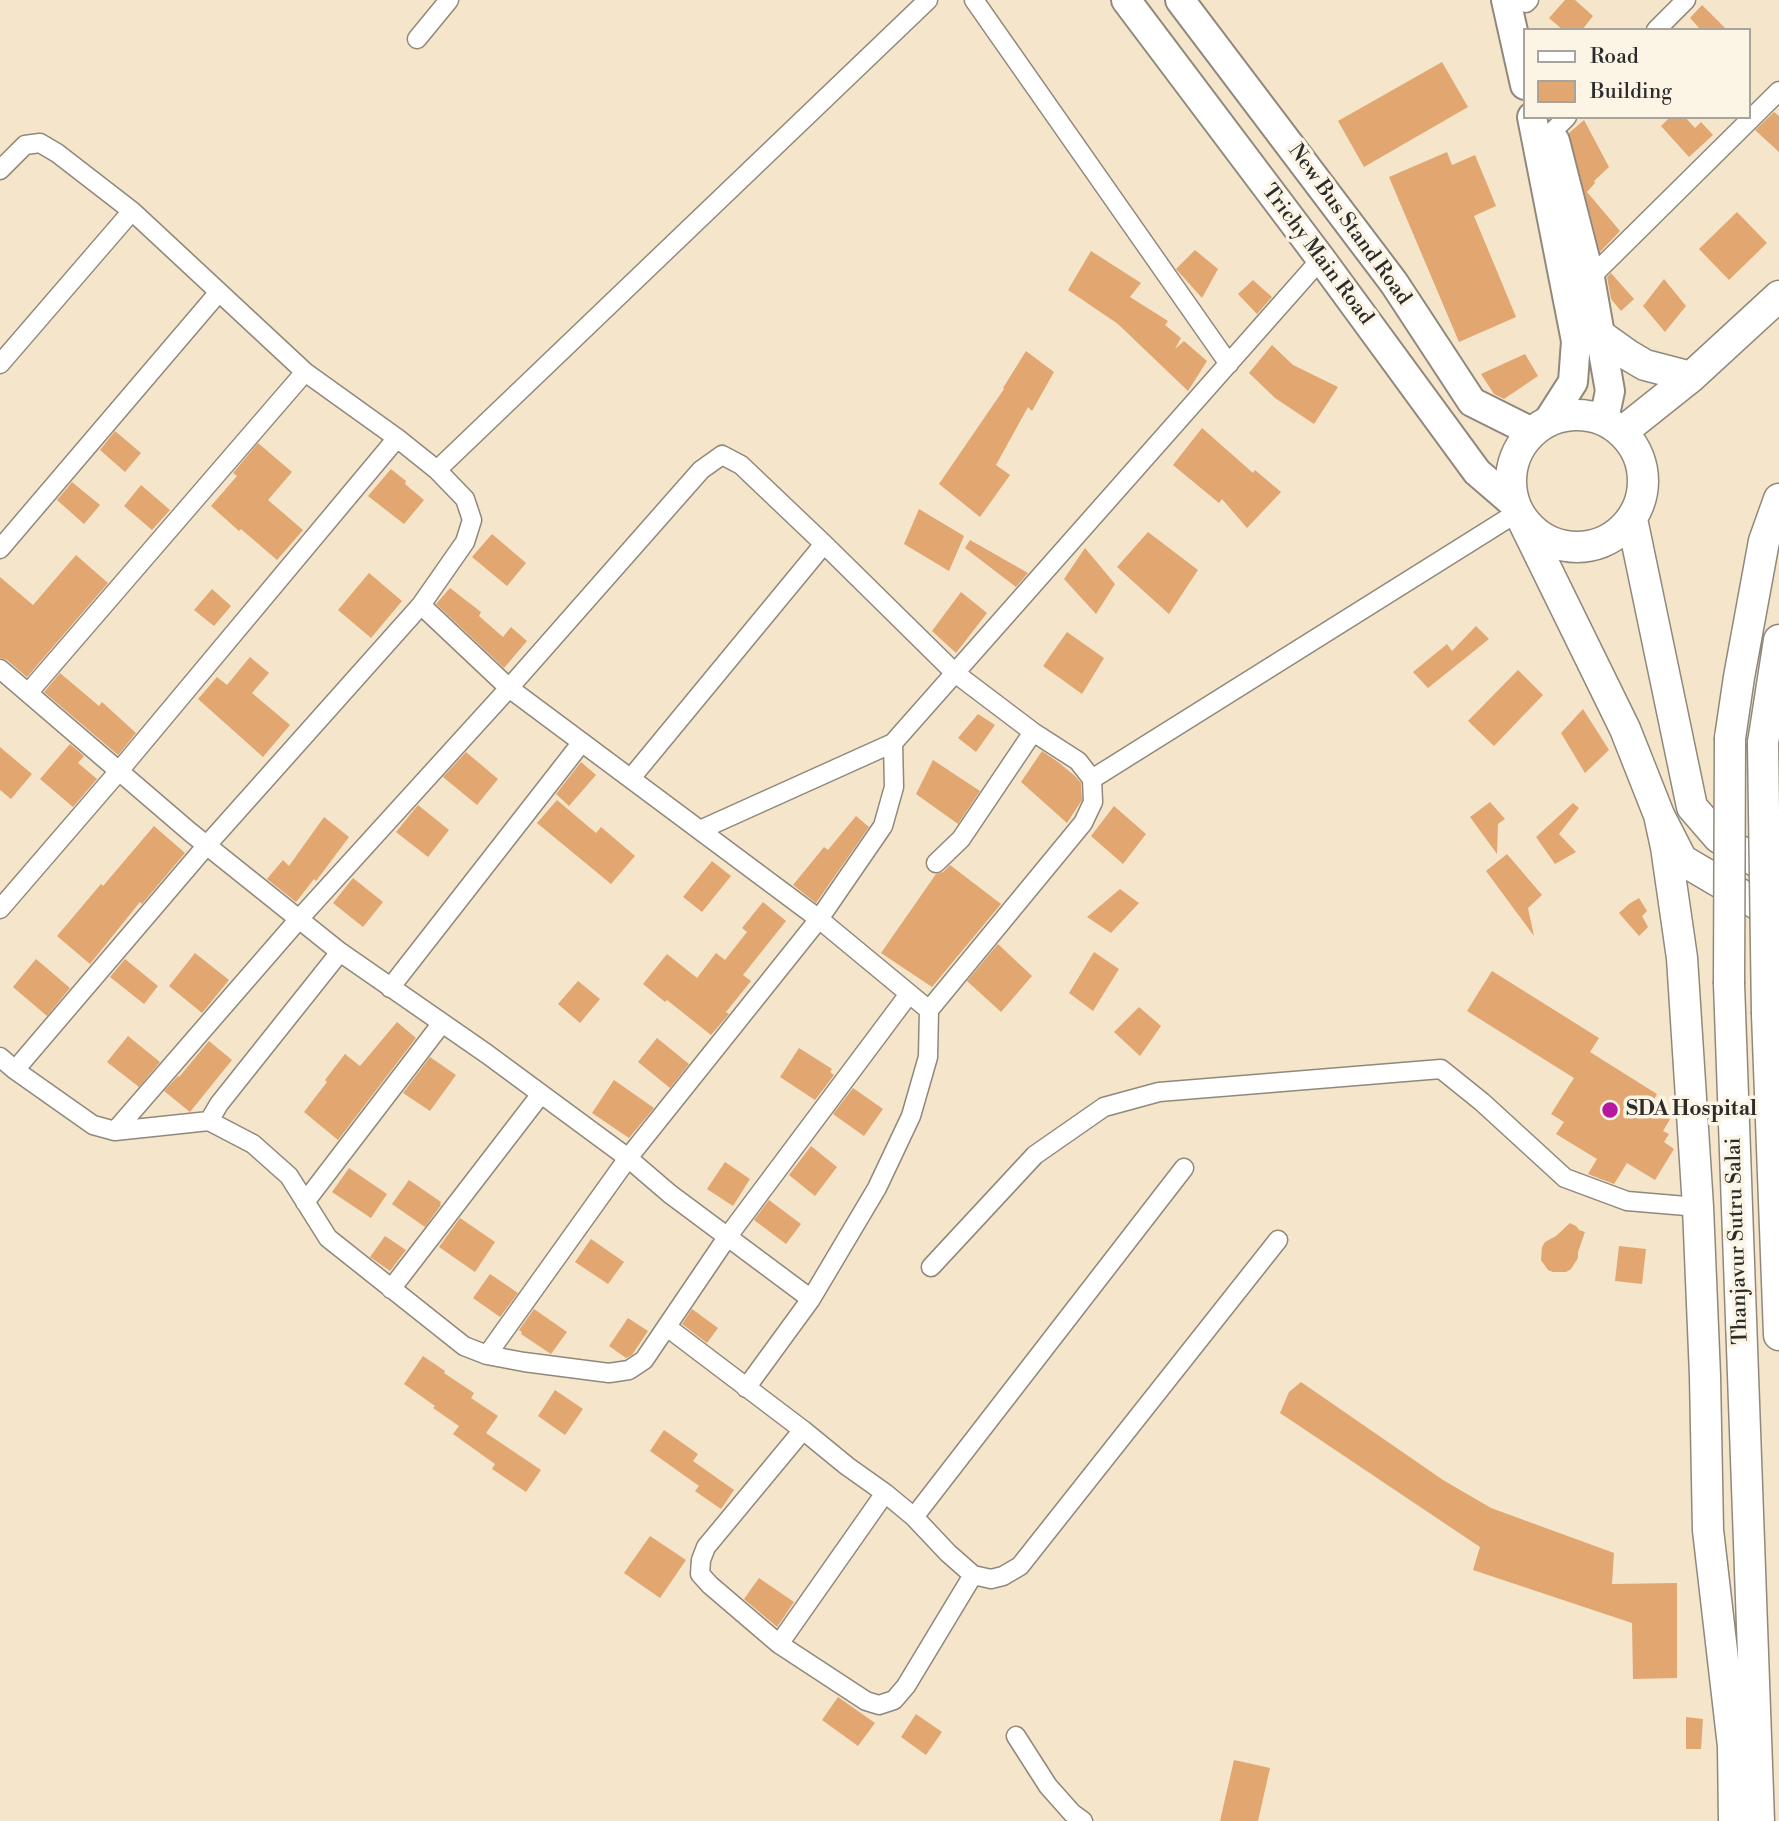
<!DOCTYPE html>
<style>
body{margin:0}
#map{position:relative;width:1779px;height:1821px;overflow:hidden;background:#f5e5cb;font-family:"Libre Bodoni",serif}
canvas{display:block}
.legend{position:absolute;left:1523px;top:28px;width:228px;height:91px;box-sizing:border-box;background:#fcf5e5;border:2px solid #a8a49b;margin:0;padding:9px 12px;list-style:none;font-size:21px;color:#2b2b2b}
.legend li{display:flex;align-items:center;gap:14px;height:35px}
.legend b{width:35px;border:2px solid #a8a49b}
</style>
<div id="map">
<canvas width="1779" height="1821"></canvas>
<ul class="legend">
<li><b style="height:9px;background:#fff"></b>Road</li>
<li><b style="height:19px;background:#e2a671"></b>Building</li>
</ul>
</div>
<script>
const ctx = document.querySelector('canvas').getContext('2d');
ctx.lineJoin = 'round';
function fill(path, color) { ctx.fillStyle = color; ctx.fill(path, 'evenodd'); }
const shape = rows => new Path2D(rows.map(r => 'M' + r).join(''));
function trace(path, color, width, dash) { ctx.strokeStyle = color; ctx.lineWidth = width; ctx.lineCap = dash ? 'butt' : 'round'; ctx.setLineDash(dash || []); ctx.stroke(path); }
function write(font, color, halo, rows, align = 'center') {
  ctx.font = font + ' "Libre Bodoni",serif'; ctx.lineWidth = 7; ctx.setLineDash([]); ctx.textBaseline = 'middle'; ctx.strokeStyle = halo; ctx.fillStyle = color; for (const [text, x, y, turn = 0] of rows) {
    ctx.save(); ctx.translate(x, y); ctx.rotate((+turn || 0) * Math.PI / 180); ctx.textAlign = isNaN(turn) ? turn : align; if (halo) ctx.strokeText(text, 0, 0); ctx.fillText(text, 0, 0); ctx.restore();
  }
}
fill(shape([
 [1565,0,1575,0,1593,16,1582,30,1563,30,1549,18],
 [1702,5,1727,30,1701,30,1690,18],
 [1442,62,1468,107,1364,167,1338,121],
 [1774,112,1779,116,1779,152,1755,130],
 [1670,117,1685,117,1695,128,1701,122,1713,135,1689,157,1661,126],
 [1584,120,1609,167,1594,181,1595,183,1587,192,1620,231,1600,252,1569,133],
 [1447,152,1452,165,1475,155,1496,206,1474,216,1516,317,1459,342,1389,177],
 [1737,212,1767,243,1729,280,1699,249],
 [1195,250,1218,269,1202,298,1176,269],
 [1091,251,1141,283,1130,297,1168,321,1165,325,1181,338,1175,349,1184,341,1207,361,1188,391,1118,324,1068,290],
 [1611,273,1634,299,1621,311,1611,299,1607,277],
 [1664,279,1686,306,1665,332,1643,306],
 [1253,280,1272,297,1257,314,1238,294],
 [1272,345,1293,365,1338,387,1314,424,1275,398,1249,373],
 [1026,351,1054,372,1032,411,1028,407,996,465,1010,475,980,517,939,484,1004,389,1003,388],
 [1525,354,1538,376,1504,399,1494,394,1481,374],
 [1202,428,1253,473,1255,470,1281,492,1247,528,1222,499,1219,503,1173,465],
 [115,431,141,453,125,472,100,450],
 [258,443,292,472,268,500,303,530,277,560,241,529,239,531,211,506,237,476,233,473],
 [391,469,406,481,405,484,424,500,404,524,368,496],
 [72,482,100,505,84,524,57,500],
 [141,485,170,510,152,530,124,506],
 [919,509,964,536,949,571,904,544],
 [1148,532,1198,570,1169,614,1117,567],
 [492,534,526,563,507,586,472,557],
 [970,540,1028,573,1016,587,965,548],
 [1085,548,1115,584,1096,614,1064,579],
 [76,555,108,583,27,677,7,660,0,658,0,577,33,605],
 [369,573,402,601,371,638,338,610],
 [450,588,481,612,479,616,503,637,511,627,527,641,504,668,436,604],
 [212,589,231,606,214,626,194,610],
 [961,592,987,613,956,653,932,631],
 [1476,626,1489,639,1428,688,1413,672,1447,644,1452,651],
 [1067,632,1104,658,1082,694,1043,666],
 [250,657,269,673,252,693,290,725,263,757,198,699,217,677,227,685],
 [1518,670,1543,695,1494,746,1468,721],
 [60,673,99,706,102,702,136,733,118,755,44,692],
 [1583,709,1609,750,1585,773,1561,733],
 [978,714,995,725,976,752,958,738],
 [70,744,84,756,78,763,97,779,73,807,40,779],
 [0,747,32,774,11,799,0,790],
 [1042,751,1058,762,1075,776,1081,783,1082,800,1067,823,1021,782],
 [466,752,498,779,477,805,443,777],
 [933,760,980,791,958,824,916,794],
 [581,762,596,775,569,806,556,794],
 [557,800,596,833,601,827,635,856,611,884,537,823],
 [1490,802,1505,819,1498,824,1497,854,1470,817],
 [1573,803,1579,808,1559,834,1576,852,1555,864,1536,837],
 [418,805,449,830,428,857,396,832],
 [1114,806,1146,834,1123,864,1091,836],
 [856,816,869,827,816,903,793,885,824,847,828,850],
 [324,817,349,837,316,881,314,879,296,902,267,879,283,860,289,866],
 [154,826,185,853,142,904,140,902,90,964,57,936,101,884,103,886],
 [1507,854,1542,895,1528,908,1534,936,1486,871],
 [712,861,731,876,702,912,683,897],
 [950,865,1001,904,932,987,881,953,936,874,943,872],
 [353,878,383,902,363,927,333,903],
 [1120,889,1139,903,1111,933,1087,917],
 [1639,898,1647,911,1642,916,1648,927,1639,936,1619,913,1629,904],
 [763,902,786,921,743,975,751,981,726,1012,729,1014,711,1035,667,1000,665,1002,643,984,667,954,697,978,716,953,725,960,747,932,742,928],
 [998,944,1032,976,1001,1012,967,981],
 [1094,952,1119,969,1093,1011,1069,993],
 [195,953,229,980,202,1013,169,986],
 [36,959,70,988,47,1016,13,987],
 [125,959,158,986,144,1004,110,977],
 [1492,971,1599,1038,1590,1052,1657,1094,1650,1106,1670,1119,1663,1131,1669,1134,1664,1142,1674,1149,1655,1180,1627,1163,1614,1184,1588,1174,1597,1159,1556,1134,1564,1122,1551,1114,1574,1078,1467,1011],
 [578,981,600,999,580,1023,558,1004],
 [1139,1007,1161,1026,1140,1056,1114,1032],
 [397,1022,416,1038,338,1140,304,1112,327,1082,325,1080,345,1054,360,1066],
 [128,1036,160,1062,139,1087,107,1062],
 [657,1038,689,1064,670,1088,638,1062],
 [209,1041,232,1060,190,1112,164,1091,178,1076,179,1077],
 [799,1048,832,1069,830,1072,834,1075,815,1100,780,1077],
 [430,1057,456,1075,430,1111,403,1093],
 [614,1080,654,1108,629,1138,592,1113],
 [853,1088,883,1109,864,1136,833,1114],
 [811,1146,837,1167,815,1196,789,1175],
 [725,1162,750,1179,733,1206,707,1189],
 [349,1168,387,1194,371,1218,332,1192],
 [409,1180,441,1202,440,1204,441,1205,425,1227,392,1204],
 [769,1200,801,1224,786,1244,754,1220],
 [460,1218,495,1242,475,1272,439,1247],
 [1570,1223,1576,1226,1579,1230,1585,1232,1578,1252,1578,1258,1571,1269,1566,1272,1553,1272,1548,1270,1541,1260,1542,1247,1545,1242,1556,1236],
 [385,1236,406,1250,390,1271,370,1257],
 [591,1239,624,1262,608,1284,575,1262],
 [1619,1246,1646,1249,1642,1284,1615,1281],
 [490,1274,518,1293,500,1317,473,1298],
 [534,1309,567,1332,551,1354,521,1334,522,1332,519,1330],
 [692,1309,718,1328,707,1343,682,1324],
 [628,1318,648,1331,632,1355,626,1358,609,1346],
 [423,1356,445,1371,444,1373,474,1393,471,1398,498,1416,486,1433,541,1470,526,1492,492,1469,495,1464,453,1434,459,1426,433,1408,435,1406,404,1384],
 [1301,1382,1443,1480,1491,1508,1614,1553,1612,1584,1677,1583,1677,1678,1633,1679,1632,1623,1473,1570,1480,1547,1280,1413,1289,1392],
 [555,1390,583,1409,565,1435,538,1416],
 [664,1430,698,1454,693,1461,734,1490,721,1509,695,1491,699,1486,650,1451],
 [650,1536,686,1560,660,1598,624,1573],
 [759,1578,794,1602,777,1627,744,1599],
 [838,1697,875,1723,858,1746,822,1720],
 [916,1714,942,1732,926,1755,901,1737],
 [1686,1717,1703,1719,1701,1749,1686,1749],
 [1234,1760,1270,1768,1258,1821,1220,1821]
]), '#e2a671');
const minor = shape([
 [974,0,1229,364],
 [1526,3,1529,0],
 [1656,30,1686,0],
 [417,39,449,0],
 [1553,131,1567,117],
 [0,170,25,145,40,143,57,153,132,211,305,372,397,438,437,470,465,499,472,520,465,542,421,605,509,688,819,919,929,1010,928,1057,911,1116,877,1188,811,1299,746,1388],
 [1590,278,1779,91],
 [0,364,132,211],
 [437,470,928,0],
 [0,549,219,292],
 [0,669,190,832,340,952,487,1054,628,1158,670,1194,811,1299],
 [28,693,305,372],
 [631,778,824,544],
 [1092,779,1518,512],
 [700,830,893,743,1321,259],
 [936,863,961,839,1033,732],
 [0,909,119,771,397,438],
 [390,988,582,742],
 [0,1057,15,1070,93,1125,115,1131,209,1121,253,1144,289,1176,328,1238,464,1346,487,1355,524,1362,609,1373,629,1370,644,1360,728,1236,909,994],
 [15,1070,207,845,421,605],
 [209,1121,219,1104,340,952],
 [115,1131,299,919,509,688,701,470,722,455,741,465,824,544,955,673,1033,732,1078,761,1092,779,1093,802,1083,823,929,1010],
 [305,1202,442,1023],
 [931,1267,1035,1155,1104,1107,1159,1092,1441,1069,1482,1102,1565,1178,1627,1201,1698,1207],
 [391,1289,541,1094],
 [667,1327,803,1430,847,1466,885,1493,914,1517,948,1553,973,1575,991,1579,1003,1576,1020,1566,1278,1240],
 [487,1355,628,1158,819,919,883,826,894,787,893,743],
 [803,1430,706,1547,701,1560,700,1574,710,1585,779,1644,866,1701,879,1705,894,1700,906,1686,973,1575],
 [914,1517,1184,1168],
 [779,1644,885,1493],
 [1016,1736,1048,1786,1072,1813,1083,1821]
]);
const primary = shape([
 [1126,0,1321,259,1477,472,1513,503],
 [1180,0,1394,283,1472,402,1532,432],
 [1506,0,1525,85],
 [1532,117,1576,341,1573,382,1548,421],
 [1555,141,1590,278,1610,391,1606,410,1595,417]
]);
const trunk = shape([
 [1600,335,1628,355,1645,365,1691,377],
 '1511 481a66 66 0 1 1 132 0a66 66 0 1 1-132 0Z',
 [1622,432,1691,377,1779,296],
 [1522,519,1625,729,1659,815,1682,860,1779,917],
 [1632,519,1692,807,1718,837,1779,876],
 [1730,738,1739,677,1764,541,1779,499],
 [1763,743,1779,640],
 [1659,815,1666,847,1682,958,1698,1207,1705,1376,1708,1530,1733,1746,1734,1821],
 [1729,984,1759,1821],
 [1767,1014,1779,1335]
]);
trace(minor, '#90887b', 21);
trace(primary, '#90887b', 32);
trace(trunk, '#90887b', 33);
trace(minor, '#fff', 18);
trace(primary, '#fff', 28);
trace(trunk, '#fff', 30);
const trunkBridge = shape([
 [1763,743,1767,1014],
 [1729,984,1730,738]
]);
trace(trunkBridge, '#90887b', 33, []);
trace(trunkBridge, '#fff', 30);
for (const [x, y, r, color] of [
 [1610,1110,9,"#b5179e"]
]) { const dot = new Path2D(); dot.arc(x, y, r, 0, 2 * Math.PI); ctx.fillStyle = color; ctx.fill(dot); trace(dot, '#fcf5e5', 2.5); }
write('21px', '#2b2b2b', '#fcf5e5', [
 ["New Bus Stand Road",1349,225,54],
 ["Trichy Main Road",1317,255,53],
 ["Thanjavur Sutru Salai",1738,1241,-92]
]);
write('bold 21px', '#2b2b2b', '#fcf5e5', [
 ["SDA Hospital",1626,1110]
], 'left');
</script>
